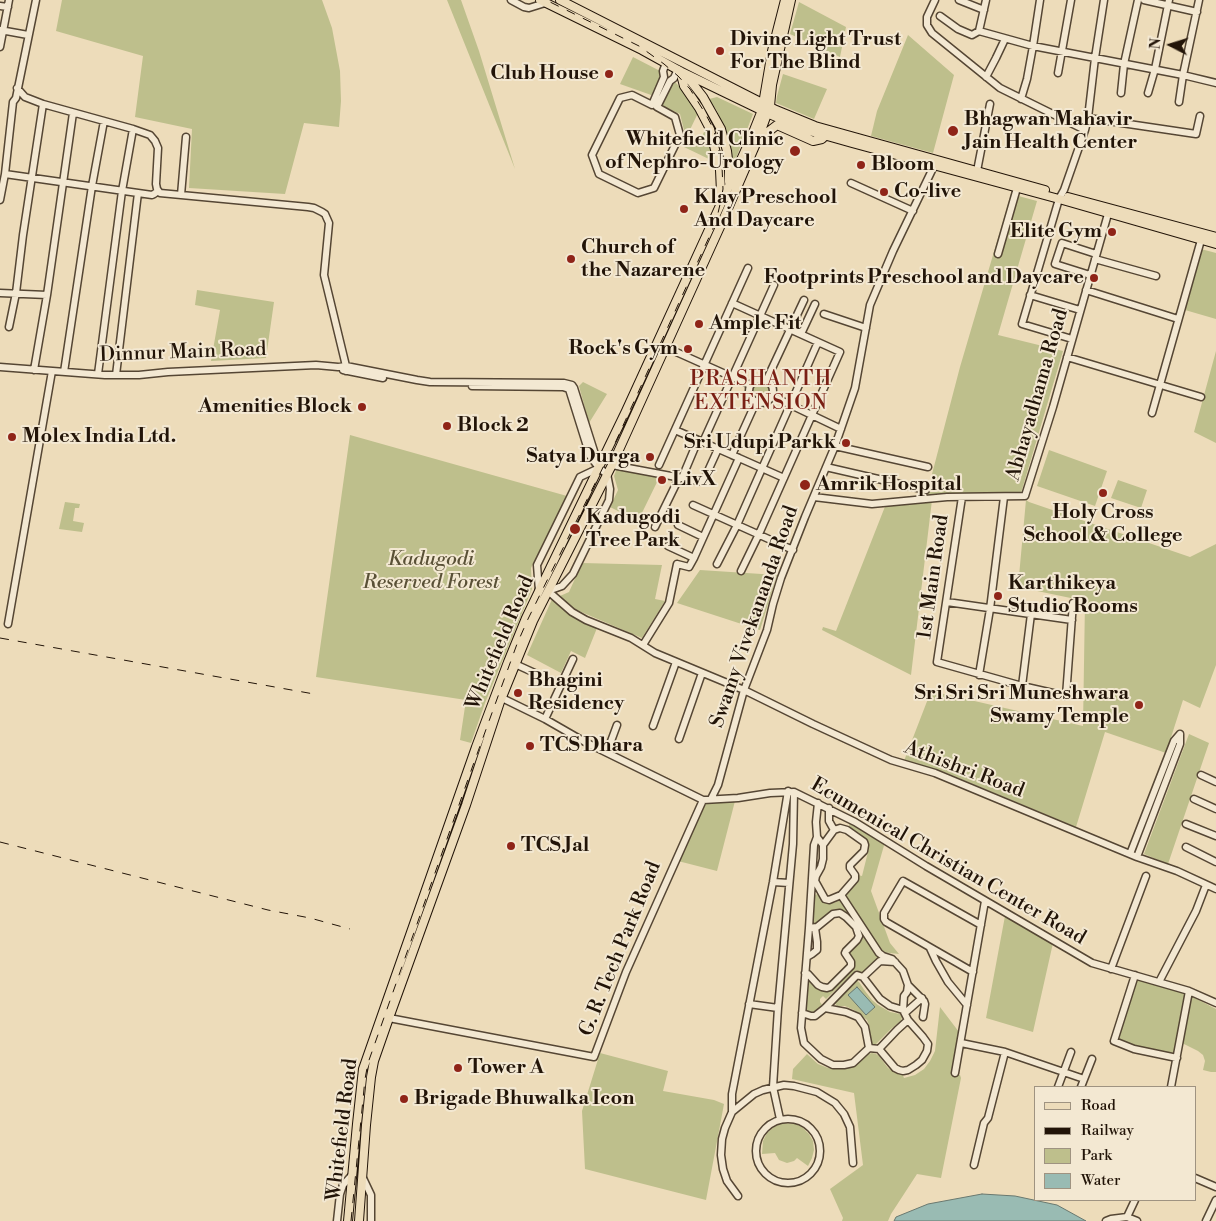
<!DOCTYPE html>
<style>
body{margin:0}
#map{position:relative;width:1216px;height:1221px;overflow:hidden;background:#eddcba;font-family:"Libre Bodoni",serif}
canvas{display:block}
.legend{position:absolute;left:1034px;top:1086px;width:162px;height:115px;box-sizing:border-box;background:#f3e8d2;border:1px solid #9f9381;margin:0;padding:6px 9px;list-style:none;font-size:15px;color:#221408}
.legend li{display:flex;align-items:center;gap:10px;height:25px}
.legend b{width:25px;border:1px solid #9f9381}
.north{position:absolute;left:1146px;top:20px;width:50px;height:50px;-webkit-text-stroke:4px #f3e8d2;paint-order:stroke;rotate:275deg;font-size:14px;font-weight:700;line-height:20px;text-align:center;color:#221408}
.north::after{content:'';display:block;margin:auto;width:18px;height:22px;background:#221408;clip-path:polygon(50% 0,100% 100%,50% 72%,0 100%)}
</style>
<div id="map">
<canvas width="1216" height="1221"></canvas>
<ul class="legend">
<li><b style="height:6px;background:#eddcba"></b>Road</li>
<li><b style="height:6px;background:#221408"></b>Railway</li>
<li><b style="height:14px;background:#bebf8c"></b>Park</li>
<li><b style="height:14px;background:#99bbb3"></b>Water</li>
</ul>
<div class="north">N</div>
</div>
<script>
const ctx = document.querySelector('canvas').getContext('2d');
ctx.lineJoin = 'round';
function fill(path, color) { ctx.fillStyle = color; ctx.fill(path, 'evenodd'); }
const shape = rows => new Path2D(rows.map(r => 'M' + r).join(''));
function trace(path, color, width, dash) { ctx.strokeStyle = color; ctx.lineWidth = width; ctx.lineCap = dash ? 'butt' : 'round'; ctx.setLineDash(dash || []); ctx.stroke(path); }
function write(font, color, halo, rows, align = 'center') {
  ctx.font = font + ' "Libre Bodoni",serif'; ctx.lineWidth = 4; ctx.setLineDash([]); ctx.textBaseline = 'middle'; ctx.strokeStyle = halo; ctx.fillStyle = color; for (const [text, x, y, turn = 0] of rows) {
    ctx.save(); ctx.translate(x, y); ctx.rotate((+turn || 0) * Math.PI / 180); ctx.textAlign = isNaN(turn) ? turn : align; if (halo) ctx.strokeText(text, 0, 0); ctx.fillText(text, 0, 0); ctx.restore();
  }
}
fill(shape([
 [62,0,322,0,332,28,340,71,341,101,339,127,304,123,285,194,189,188,192,129,135,117,143,56,56,31],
 [447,0,461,0,479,51,515,169],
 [799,2,846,27,840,57,790,34],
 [908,35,954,75,933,153,871,136,877,111],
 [633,57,662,72,662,80,654,96,620,84],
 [783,74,827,89,814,119,776,103,777,96],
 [673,80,680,87,698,113,686,138,680,114,661,105],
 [717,97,753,114,733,166,731,165,723,128,717,111,709,99],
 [705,130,709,143,713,161,684,147,688,139,698,144],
 [1011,194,1037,201,998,335,1063,351,1021,493,926,497,960,367],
 [1201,249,1216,253,1216,319,1185,310],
 [197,290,274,302,266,358,211,361,220,310,195,305],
 [1216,351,1216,443,1194,432],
 '751 391a10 10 0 1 1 20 0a10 10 0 1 1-20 0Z',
 [583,382,607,394,589,423,579,386],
 [350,435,567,496,531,568,532,589,485,703,471,743,460,740,466,700,316,677],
 [1049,450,1107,471,1095,506,1037,486],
 [617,468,660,476,638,521,610,507,618,490,614,476],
 [1118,480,1147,490,1141,508,1111,498],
 [932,500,911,675,822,630,823,627,836,631,886,504],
 [1026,500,1029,502,1190,557,1216,544,1216,665,1200,708,1183,700,1166,753,1105,732,1076,827,944,772,904,761,931,691,1083,726,1085,601,1018,587],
 [65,502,80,504,79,508,75,508,73,521,84,523,82,532,59,529],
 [582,563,662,565,655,599,665,601,642,638,572,608,560,596,569,592],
 [700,570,777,575,760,630,677,603],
 [553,597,571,615,597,628,585,658,571,651,561,673,527,655],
 [1189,734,1209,743,1168,864,1144,854],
 [735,801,717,871,678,861,704,802],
 [850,822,885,842,871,891,890,943,899,954,881,952,845,896,857,882,858,875,862,876,869,848,859,833,850,828,849,825],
 [817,894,824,900,829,903,834,903,838,901,840,901,854,923,838,910,835,910,830,912,818,924,812,924,813,897],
 [1005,916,1053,943,1033,1032,986,1018],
 [864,937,879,958,863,974,860,974,856,970,826,999,823,996,820,999,820,1002,824,1007,821,1011,812,1014,807,1012,805,1010,807,982,810,979,820,990,825,991,829,990,842,979,853,967,854,960,849,952],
 [1137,978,1187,992,1174,1055,1135,1048,1117,1041],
 [856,980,859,982,865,991,872,1000,878,1005,890,1012,900,1014,902,1017,901,1021,891,1029,875,1045,872,1045,870,1042,870,1028,867,1020,854,1010,845,1006,837,1006,835,1003,834,1001],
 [1191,996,1216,1009,1216,1072,1211,1072,1203,1070,1205,1061,1203,1055,1198,1051,1182,1043],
 [940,1007,959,1032,952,1073,960,1075,961,1078,941,1178,917,1174,891,1214,888,1221,842,1221,843,1218,830,1189,863,1165,854,1093,792,1079,793,1069,807,1054,818,1064,828,1068,837,1069,847,1068,856,1065,868,1054,872,1053,876,1054,879,1056,888,1068,896,1073,902,1073,904,1078,915,1075,924,1069,930,1061,935,1051],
 [600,1053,668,1071,663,1091,714,1100,724,1104,706,1200,585,1169,582,1111],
 [782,1123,796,1124,803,1128,809,1134,813,1141,814,1150,812,1158,808,1166,797,1158,794,1161,787,1163,779,1160,775,1153,762,1154,763,1141,767,1133,774,1127]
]), '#bebf8c');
const water = shape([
 [857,987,875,1007,866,1015,848,995,857,987],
 [982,1194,1015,1196,1057,1205,1086,1221,894,1221,896,1217,928,1204,982,1194]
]);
fill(water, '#99bbb3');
trace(water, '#69786f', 1);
const minor = shape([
 [511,0,524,7,529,8,545,3],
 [935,0,927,17,927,25,932,33,1000,88,1085,130],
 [959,0,984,10],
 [1144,0,1197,12],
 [0,6,8,7],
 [940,16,958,29,972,35,979,31,1033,46,1183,75,1216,83],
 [0,30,28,35],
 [979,31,986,0],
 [0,47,9,0],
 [666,63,663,71,664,77,652,105,632,95,620,98,592,155,599,174,638,193,654,188,680,135,675,117,657,107,670,81,674,78,678,69],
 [1058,73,1071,0],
 [986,77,996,58,1005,39],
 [17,88,25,97,43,104,133,129,150,135,155,141,158,148,156,184,157,189,160,193,308,207,314,208,322,212,325,214,329,223,324,275,346,366,346,371],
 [1121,93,1124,64,1138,0],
 [1148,93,1155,69,1169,0],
 [1021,99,1027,79,1033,46,1040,0],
 [1179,102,1183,75,1199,0],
 [1088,118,1196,134,1200,116],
 [977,171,990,104],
 [5,174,152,195,154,194,158,191],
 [851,183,913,211],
 [181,195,186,137],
 [0,200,5,174,13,102,16,98,36,0],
 [998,254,1017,188],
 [1095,259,1156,276],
 [1090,275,1055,264,1062,243,1096,254],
 [1086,290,1178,319],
 [0,293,47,295],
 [1030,295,1080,310],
 [732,303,840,352,759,534,741,571],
 [824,314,866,328],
 [9,327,16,293,23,235,43,104],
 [801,334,815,304],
 [1072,339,1022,324,1059,199,1064,190,1085,130,1088,118,1095,58,1104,0],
 [665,347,750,385],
 [1067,357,1201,397],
 [0,367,105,375,139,375,168,372,316,365,338,367,346,366,417,380,430,382,564,383,572,385,574,388,594,451,599,468],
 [34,370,47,295,73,113],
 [343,370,383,378],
 [64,372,92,186,104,121],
 [98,374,122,191,133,129],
 [116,375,138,193],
 '749 391a12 12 0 1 1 24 0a12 12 0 1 1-24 0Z',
 [767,379,804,300],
 [472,386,563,387,569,389,590,456,599,468,607,474,610,489,609,500,573,574,562,586,548,591],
 [772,396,841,429],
 [1152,413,1201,240],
 [675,430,698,440],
 [703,442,774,285],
 [835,446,928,467],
 [739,458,784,478],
 [612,465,703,482,718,449],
 [659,465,748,268],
 [826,467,926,490],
 [682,478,698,440,732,455],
 [814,497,872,504,947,497,1025,496,1053,407,1108,214],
 [962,497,937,662,1022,686,1066,696,1073,603],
 [693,505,793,550],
 [678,525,703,537],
 [655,527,679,478],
 [668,546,694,558],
 [717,564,737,525,818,342],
 [539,591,537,565,580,477,599,468],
 [548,591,572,612,586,620,631,638,655,653,744,690,813,724,891,760,935,773,1137,857,1177,871,1216,889],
 [947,602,1072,620],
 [8,624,52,371],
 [643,645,669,603,677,564,689,567,694,558,739,458,732,455,756,402],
 [515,664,561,685],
 [979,675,990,609,1004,497],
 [1022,686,1031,614],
 [502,698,545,719,585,742,703,800,738,798,770,793,794,792,855,822,926,866,1092,963,1189,991,1216,1003],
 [545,719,573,659],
 [653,726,676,662],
 [679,739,702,673],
 [607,752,617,725],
 [1201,775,1216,782],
 [711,799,718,785,744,690,767,630,773,604,781,578,805,517,835,446,855,388,870,305,893,251,934,166],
 [1194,799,1216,809],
 [818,803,816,822,817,837,823,845,823,859,821,867,816,876,815,881,825,899,829,900,841,895,855,879,855,875,850,868,850,865,864,851,865,845,864,842,847,830,840,828,834,830,823,845],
 [829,808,829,821,834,830],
 [1186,824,1216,836],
 [817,837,814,845,809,928,801,1028,804,1043,821,1059,833,1065,844,1065,853,1063,869,1048,879,1049,895,1068,899,1070,903,1071,908,1070,916,1065,922,1060,927,1051,928,1044,923,1037,908,1020,903,1010,904,996,907,992,908,985,903,971,892,959,883,956,879,953,841,895],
 [1186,847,1216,862],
 [1130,854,1174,741,1180,734],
 [1137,857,1180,744,1180,734],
 [773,882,789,883],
 [930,948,936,961,948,982,967,1005],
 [807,957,812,954,817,950,817,942,815,928],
 [1111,969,1146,876],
 [973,972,886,922,884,919,884,913,903,881,981,925],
 [805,973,808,974,818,985,822,987,827,988,830,987,851,966,851,962,845,953,846,951,857,940,859,936,856,927,846,917,840,913,833,914,817,927,809,928],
 [1135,975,1114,1041,1134,1049,1177,1058],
 [863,977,880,961,895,962],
 [1159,982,1196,911,1206,885],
 [908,985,924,1001,925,1004,923,1017],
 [749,1004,778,1008,793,844,794,792],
 [778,1008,773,1087,780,1119],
 [825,1008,846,1012,858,1017,865,1027,869,1048],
 [802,1013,811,1016,815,1016,825,1008,855,977,857,975,863,977,880,999,890,1006,903,1010],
 [905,1013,922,998],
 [389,1018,594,1057,626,972,703,800],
 [961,1043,1005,1052,988,1118,984,1123,974,1165],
 [879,1049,897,1030,908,1020],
 [1005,1052,1084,1079],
 [955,1073,985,901],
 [1058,1087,1071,1052],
 [1081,1087,1092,1059],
 [1171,1087,1189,991],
 [732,1112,754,1094,763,1090,784,1085,794,1086,817,1092,835,1103,844,1114,850,1127,853,1163],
 '756 1151a32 32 0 1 1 64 0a32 32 0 1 1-64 0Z',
 [362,1176,371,1195,371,1221],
 [1195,1178,1216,1187],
 [738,1196,727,1181,723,1169,721,1155,722,1139,725,1128,732,1112,732,1094,773,882,788,791],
 [1127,1217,1135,1200],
 [337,1221,340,1194,343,1185,352,1175],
 [1106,1221,1111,1219,1127,1217,1137,1221],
 [1206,1221,1216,1200]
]);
const major = shape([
 [540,0,642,50,680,71,767,113,806,130,852,143,1059,199,1216,244],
 [560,0,776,110,815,126,1045,190],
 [680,71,684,86,699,108,710,129,720,170,721,192,719,202],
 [686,75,703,97,721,129,727,151,729,168,729,182],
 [760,138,777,125,813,141,822,139,825,136],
 [1068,197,1216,237],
 [348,1221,357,1124,363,1069,476,747,508,662,526,618,626,411,750,140,762,110,772,51,785,0],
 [359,1221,366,1125,371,1077,374,1061,389,1018,466,805,500,702,533,621,613,463,720,227,758,139,770,106,772,85,791,0]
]);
trace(minor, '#554634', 9);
trace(major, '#221408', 10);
trace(minor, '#f3e8d2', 6);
trace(major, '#eddcba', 8);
trace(shape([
 [0,638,314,694],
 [0,842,268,910,310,918,350,929],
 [351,1221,365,1079,368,1063,472,768,517,644,528,619,616,441,677,307,716,222,721,200,723,189,722,166,716,138,713,128,705,113,690,89,678,76,664,64,639,46,546,0]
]), '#221408', 1, [9, 9]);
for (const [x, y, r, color] of [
 [720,51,5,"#8f2418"],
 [609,74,5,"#8f2418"],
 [953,131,6,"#8f2418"],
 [795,151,6,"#8f2418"],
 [861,165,5,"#8f2418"],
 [884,192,5,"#8f2418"],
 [684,209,5,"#8f2418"],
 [1112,232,5,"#8f2418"],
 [571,259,5,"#8f2418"],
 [1094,278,5,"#8f2418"],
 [699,324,5,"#8f2418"],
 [688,349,5,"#8f2418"],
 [362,407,5,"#8f2418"],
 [447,426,5,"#8f2418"],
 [12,437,5,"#8f2418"],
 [846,443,5,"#8f2418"],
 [650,457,5,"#8f2418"],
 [662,480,5,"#8f2418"],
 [805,485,6,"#8f2418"],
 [1103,493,5,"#8f2418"],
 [575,529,6,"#8f2418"],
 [998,596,5,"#8f2418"],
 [518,693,5,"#8f2418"],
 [1139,705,5,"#8f2418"],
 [530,746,5,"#8f2418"],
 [511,846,5,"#8f2418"],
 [458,1068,5,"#8f2418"],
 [404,1099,5,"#8f2418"]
]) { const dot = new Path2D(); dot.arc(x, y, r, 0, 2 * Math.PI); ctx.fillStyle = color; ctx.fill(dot); trace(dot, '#f3e8d2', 2); }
write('bold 20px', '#221408', '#f3e8d2', [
 ["Divine Light Trust",730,40],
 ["For The Blind",730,63],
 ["Club House",599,74,"right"],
 ["Bhagwan Mahavir",964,120],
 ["Jain Health Center",964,143],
 ["Whitefield Clinic",784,140,"right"],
 ["of Nephro-Urology",784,163,"right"],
 ["Bloom",871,165],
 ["Co-live",894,192],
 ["Klay Preschool",694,198],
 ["And Daycare",694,221],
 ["Elite Gym",1102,232,"right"],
 ["Church of",581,248],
 ["the Nazarene",581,271],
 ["Footprints Preschool and Daycare",1084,278,"right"],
 ["Ample Fit",709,324],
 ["Rock's Gym",678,349,"right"],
 ["Amenities Block",352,407,"right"],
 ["Block 2",457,426],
 ["Molex India Ltd.",22,437],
 ["Sri Udupi Parkk",836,443,"right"],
 ["Satya Durga",640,457,"right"],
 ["LivX",672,480],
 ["Amrik Hospital",816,485],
 ["Holy Cross",1103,513,"center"],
 ["School & College",1103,536,"center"],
 ["Kadugodi",586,518],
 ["Tree Park",586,541],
 ["Karthikeya",1008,584],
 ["Studio Rooms",1008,607],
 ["Bhagini",528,681],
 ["Residency",528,704],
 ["Sri Sri Sri Muneshwara",1129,694,"right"],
 ["Swamy Temple",1129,717,"right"],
 ["TCS Dhara",540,746],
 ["TCS Jal",521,846],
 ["Tower A",468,1068],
 ["Brigade Bhuwalka Icon",414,1099]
], 'left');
write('20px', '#221408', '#f3e8d2', [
 ["Dinnur Main Road",183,353,-2],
 ["Abhayadhama Road",1038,395,-74],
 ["1st Main Road",934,577,-82],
 ["Swamy Vivekananda Road",755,617,-71],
 ["Whitefield Road",501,643,-67],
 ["Athishri Road",964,770,21],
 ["Ecumenical Christian Center Road",948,862,30],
 ["G. R. Tech Park Road",621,949,-68],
 ["Whitefield Road",343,1130,-83]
]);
write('italic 20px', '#595036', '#f3e8d2', [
 ["Kadugodi",431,560],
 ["Reserved Forest",431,583]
]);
ctx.letterSpacing = '1px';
write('21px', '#7a1f14', '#f3e8d2', [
 ["PRASHANTH",761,380],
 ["EXTENSION",761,404]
]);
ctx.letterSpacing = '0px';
</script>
